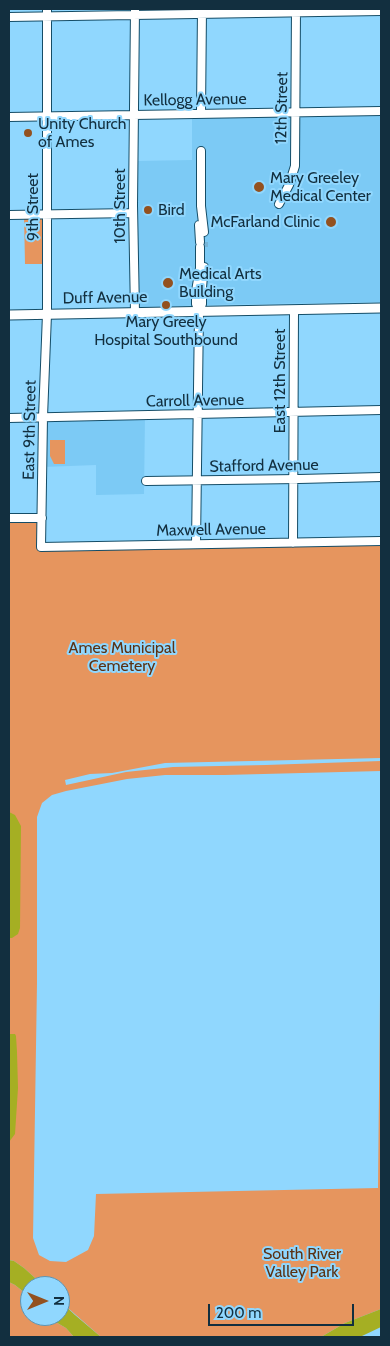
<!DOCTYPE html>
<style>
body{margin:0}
#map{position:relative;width:390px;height:1346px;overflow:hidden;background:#90d7fe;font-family:Cabin,sans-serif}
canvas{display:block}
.frame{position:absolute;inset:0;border:10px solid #122f3f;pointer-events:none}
.north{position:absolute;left:20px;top:1276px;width:50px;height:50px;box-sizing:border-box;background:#90d7fe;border:1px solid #5e94b2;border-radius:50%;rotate:90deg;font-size:14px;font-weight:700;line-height:20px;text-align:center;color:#122f3f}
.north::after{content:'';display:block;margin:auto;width:18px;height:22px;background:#93511f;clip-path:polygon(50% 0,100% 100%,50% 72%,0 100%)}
.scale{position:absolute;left:208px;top:1304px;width:146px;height:22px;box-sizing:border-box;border:2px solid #122f3f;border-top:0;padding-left:6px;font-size:15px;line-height:18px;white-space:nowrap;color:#122f3f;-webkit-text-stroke:4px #90d7fe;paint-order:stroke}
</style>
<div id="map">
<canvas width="390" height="1346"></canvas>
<div class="frame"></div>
<div class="north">N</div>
<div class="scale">200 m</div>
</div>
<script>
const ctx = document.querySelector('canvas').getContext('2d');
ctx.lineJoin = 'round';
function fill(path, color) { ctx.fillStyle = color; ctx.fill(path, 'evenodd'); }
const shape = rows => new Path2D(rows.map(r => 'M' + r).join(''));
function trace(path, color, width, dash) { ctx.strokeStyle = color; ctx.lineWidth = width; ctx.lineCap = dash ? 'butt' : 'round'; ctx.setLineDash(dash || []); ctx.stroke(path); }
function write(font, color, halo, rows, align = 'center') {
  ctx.font = font + ' Cabin,sans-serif'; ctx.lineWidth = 4; ctx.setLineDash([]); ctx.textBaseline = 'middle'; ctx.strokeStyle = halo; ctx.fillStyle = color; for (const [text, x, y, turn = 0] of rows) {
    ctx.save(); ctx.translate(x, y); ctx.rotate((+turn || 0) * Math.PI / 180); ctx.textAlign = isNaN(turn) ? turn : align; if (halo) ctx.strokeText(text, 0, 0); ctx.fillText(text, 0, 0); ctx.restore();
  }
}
fill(shape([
 [381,112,381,302,204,305,141,308,138,307,137,304,137,161,192,160,192,116],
 [145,415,144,494,96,495,96,465,42,467,42,417]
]), '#7ccaf5');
fill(shape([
 [24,215,47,215,47,264,25,264],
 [50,440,65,440,65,464,54,464,50,456],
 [9,518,42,518,41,547,381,541,381,758,165,763,112,773,90,774,65,780,66,785,126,772,173,767,266,765,381,761,381,771,224,775,165,775,127,779,66,791,52,795,42,803,37,817,37,983,33,1238,39,1255,50,1261,66,1262,88,1250,94,1236,96,1194,378,1188,381,895,381,1309,345,1323,321,1337,101,1337,60,1301,60,1286,44,1286,24,1268,14,1261,9,1260],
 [9,1282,15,1285,30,1297,30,1316,50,1316,54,1321,66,1328,74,1337,9,1337]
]), '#e6955e');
fill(shape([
 [9,812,15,815,21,826,20,928,18,934,12,938,9,938],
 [9,1034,15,1034,16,1036,17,1052,18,1088,15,1134,9,1142],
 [9,1260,14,1261,24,1268,44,1286,30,1286,30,1297,15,1285,9,1282],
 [60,1301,75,1315,101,1337,74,1337,66,1328,54,1321,50,1316,60,1316],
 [381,1309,381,1327,362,1336,321,1337,345,1323]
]), '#a5af23');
trace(shape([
 [204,242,204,247]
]), '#77b5d8', 8, [8, 4]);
const minor = shape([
 [47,9,47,314,43,417,41,547,381,541],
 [9,17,381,11],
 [201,113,202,9],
 [9,117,381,111],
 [201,151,201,206,204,232],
 [279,204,289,185,295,166,296,9],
 [9,215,133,213],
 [199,225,200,242],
 [199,311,202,304,202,287,204,267],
 [135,313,133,205,135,9],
 [9,418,381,410],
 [146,481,299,479,381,477],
 [9,518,42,518],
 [293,543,294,310],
 [196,544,199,311,196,304,196,291,200,268,200,247]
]);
const major = shape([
 [9,315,381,308]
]);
trace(minor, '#154d67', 10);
trace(major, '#154d67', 11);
trace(minor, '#fff', 8);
trace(major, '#fff', 9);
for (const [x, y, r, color] of [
 [28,133,5,"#93511f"],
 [259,187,6,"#93511f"],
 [148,210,5,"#93511f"],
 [331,222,6,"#93511f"],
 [168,283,6,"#93511f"],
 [166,305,5,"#93511f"]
]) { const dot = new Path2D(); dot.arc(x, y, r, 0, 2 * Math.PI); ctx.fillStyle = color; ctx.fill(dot); trace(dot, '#90d7fe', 2); }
write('16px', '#122f3f', '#90d7fe', [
 ["Kellogg Avenue",195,100,-1],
 ["12th Street",282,108,-89],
 ["10th Street",120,206,-90],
 ["9th Street",33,207,-90],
 ["Duff Avenue",105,298,-1],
 ["East 12th Street",280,381,-90],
 ["Carroll Avenue",195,401,-1],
 ["East 9th Street",30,430,-89],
 ["Stafford Avenue",264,466,-1],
 ["Maxwell Avenue",211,530,-1]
]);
write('16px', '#122f3f', '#90d7fe', [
 ["Unity Church",38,124],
 ["of Ames",38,142],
 ["Mary Greeley",270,178],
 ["Medical Center",270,196],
 ["Bird",158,210],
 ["McFarland Clinic",320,222,"right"],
 ["Medical Arts",179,274],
 ["Building",179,292],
 ["Mary Greely",166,322,"center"],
 ["Hospital Southbound",166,340,"center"]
], 'left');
write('16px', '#5b3214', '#90d7fe', [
 ["Ames Municipal",122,648],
 ["Cemetery",122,666],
 ["South River",302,1254],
 ["Valley Park",302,1272]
]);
</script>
